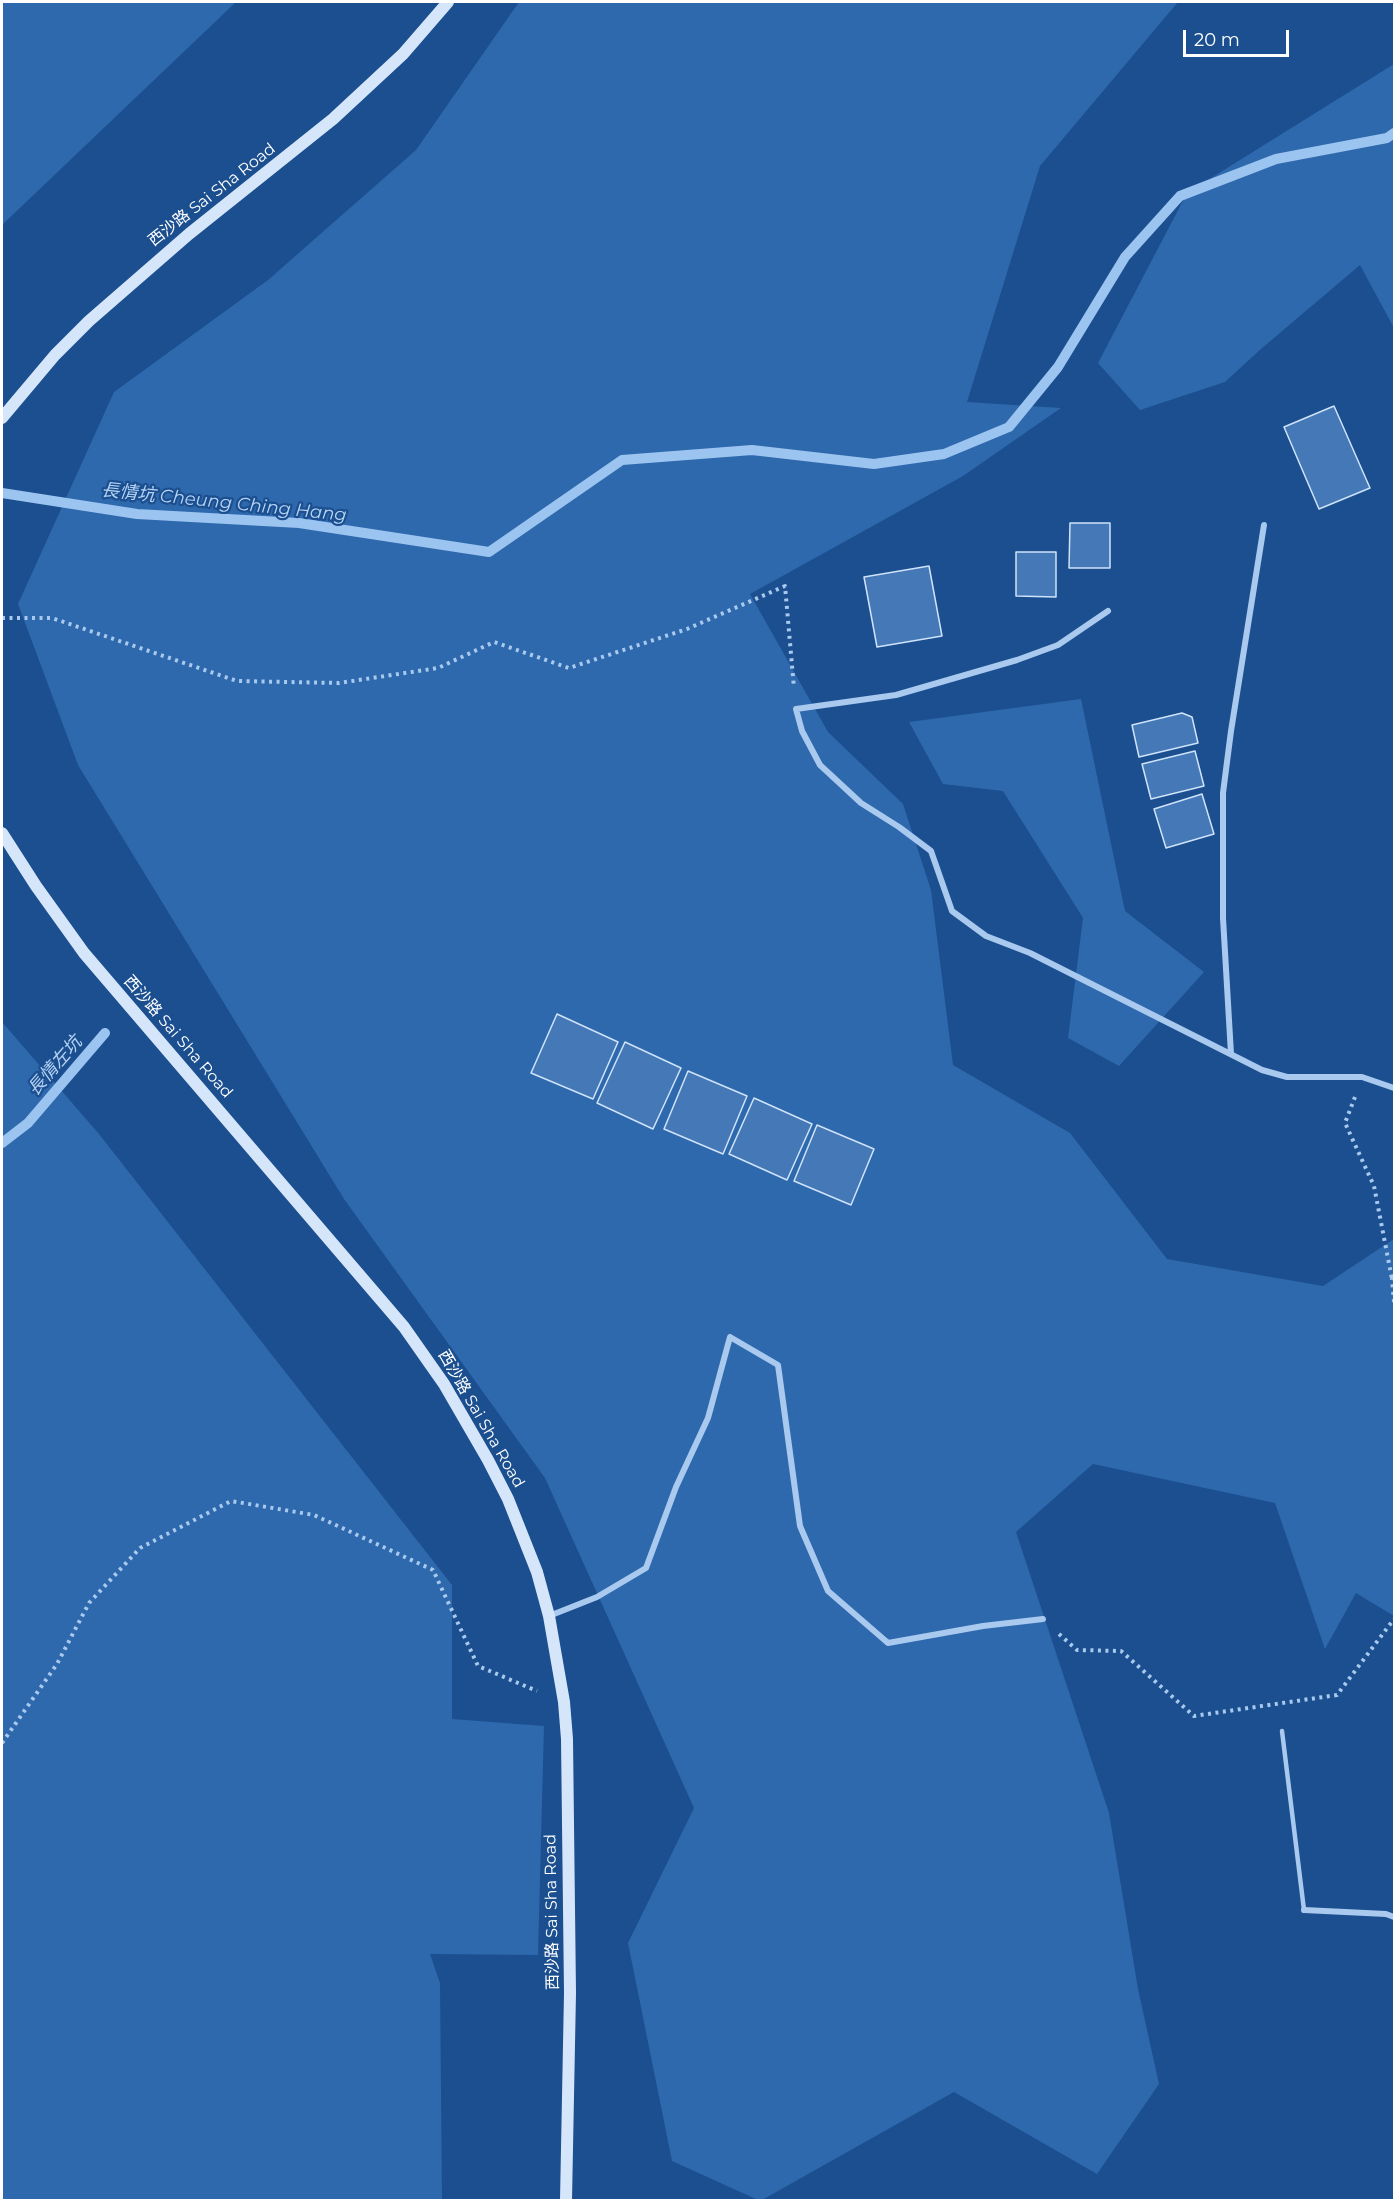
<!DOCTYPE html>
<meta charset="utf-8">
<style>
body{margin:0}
#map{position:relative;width:1396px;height:2202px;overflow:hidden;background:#1b4f8f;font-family:Montserrat,sans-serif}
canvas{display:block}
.frame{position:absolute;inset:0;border:3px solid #fff;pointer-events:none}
.scale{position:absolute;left:1183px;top:30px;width:106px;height:27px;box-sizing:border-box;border:3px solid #fff;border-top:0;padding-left:8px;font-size:18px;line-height:21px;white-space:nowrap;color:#fff;-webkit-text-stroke:4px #1b4f8f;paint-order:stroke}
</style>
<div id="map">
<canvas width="1396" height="2202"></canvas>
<div class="frame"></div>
<div class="scale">20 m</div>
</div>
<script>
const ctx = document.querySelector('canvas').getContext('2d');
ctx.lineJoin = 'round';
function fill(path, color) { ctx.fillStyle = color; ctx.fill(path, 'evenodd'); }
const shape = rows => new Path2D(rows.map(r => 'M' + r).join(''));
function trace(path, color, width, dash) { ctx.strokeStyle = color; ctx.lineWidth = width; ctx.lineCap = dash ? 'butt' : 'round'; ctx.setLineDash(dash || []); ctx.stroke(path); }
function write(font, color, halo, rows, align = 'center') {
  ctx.font = font + ' Montserrat,"Noto Sans TC",sans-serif'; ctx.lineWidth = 4.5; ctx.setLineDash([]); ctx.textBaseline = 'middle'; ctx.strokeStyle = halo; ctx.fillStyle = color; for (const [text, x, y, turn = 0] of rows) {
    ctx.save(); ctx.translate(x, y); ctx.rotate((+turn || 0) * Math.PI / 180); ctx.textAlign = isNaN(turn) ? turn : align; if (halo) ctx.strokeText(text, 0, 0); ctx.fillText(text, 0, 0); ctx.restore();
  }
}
fill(shape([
 [2,2,236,2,2,225],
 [519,2,1178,2,1040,166,967,402,1061,408,963,476,750,594,828,732,903,804,931,890,953,1065,1070,1133,1167,1259,1323,1286,1394,1239,1394,1616,1356,1593,1325,1649,1275,1503,1093,1464,1016,1532,1109,1813,1138,1989,1159,2084,1097,2174,954,2092,762,2200,758,2200,672,2161,628,1943,694,1808,545,1478,344,1199,78,765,18,604,114,392,268,280,416,150],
 [1394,64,1394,328,1360,265,1261,349,1225,382,1140,410,1098,363,1187,193],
 [1081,699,1125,911,1204,972,1119,1066,1068,1038,1083,918,1003,791,943,784,909,722],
 [2,1022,99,1134,452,1585,452,1719,544,1726,538,1955,430,1954,440,1983,442,2200,2,2200]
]), '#2e69ad');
trace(shape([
 [2,493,137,514,299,523,489,552,622,460,752,450,874,464,944,454,1009,427,1058,367,1125,257,1180,196,1276,159,1387,138,1394,133],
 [2,1143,28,1123,105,1033]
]), '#9cc4f0', 10);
const building = shape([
 [1334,406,1370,488,1319,509,1284,427,1334,406],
 [1070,523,1110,523,1110,568,1069,568,1070,523],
 [1016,552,1056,552,1056,597,1016,596,1016,552],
 [929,566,942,636,877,647,864,577,929,566],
 [1182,713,1192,717,1198,743,1139,757,1132,725,1182,713],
 [1195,751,1204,786,1151,799,1142,764,1195,751],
 [1202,794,1214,834,1166,848,1154,809,1202,794],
 [557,1014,618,1042,593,1099,531,1073,557,1014],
 [625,1042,681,1068,653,1129,597,1103,625,1042],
 [688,1071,747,1096,723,1154,664,1129,688,1071],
 [754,1098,812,1124,787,1180,729,1154,754,1098],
 [817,1125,874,1149,851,1205,794,1181,817,1125]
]);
fill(building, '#4478b7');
trace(building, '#cfe3fa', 1.5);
trace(shape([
 [2,618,52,618,237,681,339,683,438,668,494,642,569,668,687,629,785,586,794,688],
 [1355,1097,1345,1123,1374,1186,1392,1279],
 [1394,1278,1392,1279,1394,1302],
 [1059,1634,1077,1650,1121,1651,1194,1716,1337,1695,1394,1619],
 [2,1743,57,1664,89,1603,140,1548,231,1501,314,1515,433,1570,478,1666,537,1691]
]), '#a9c9ee', 4, [3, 4.5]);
trace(shape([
 [1282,1731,1304,1910]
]), '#a9c9ee', 4.5);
trace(shape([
 [1108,611,1058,645,1017,660,896,695,796,709,802,731,820,765,861,803,899,827,931,851,952,911,986,936,1030,953,1262,1070,1287,1077,1362,1077,1394,1088],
 [1231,1054,1223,918,1223,793,1231,731,1264,525],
 [549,1616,597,1597,646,1568,676,1487,708,1418,730,1337,778,1365,800,1526,828,1591,888,1643,983,1626,1043,1619],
 [1304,1910,1386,1914,1394,1917]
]), '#a9c9ee', 6);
trace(shape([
 [2,418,55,355,89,321,189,234,333,119,403,54,448,2],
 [2,833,36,886,84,953,404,1327,444,1384,488,1460,508,1499,537,1572,549,1616,564,1702,567,1739,570,1993,566,2200]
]), '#d6e6fa', 12);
write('16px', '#fff', '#1b4f8f', [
 ["西沙路 Sai Sha Road",212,195,-38],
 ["西沙路 Sai Sha Road",178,1037,49],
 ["西沙路 Sai Sha Road",481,1419,60],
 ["西沙路 Sai Sha Road",552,1912,-91]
]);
write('italic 18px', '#b5d3f5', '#1b4f8f', [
 ["長情坑 Cheung Ching Hang",224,503,6],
 ["長情左坑",55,1066,-49]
]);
</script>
